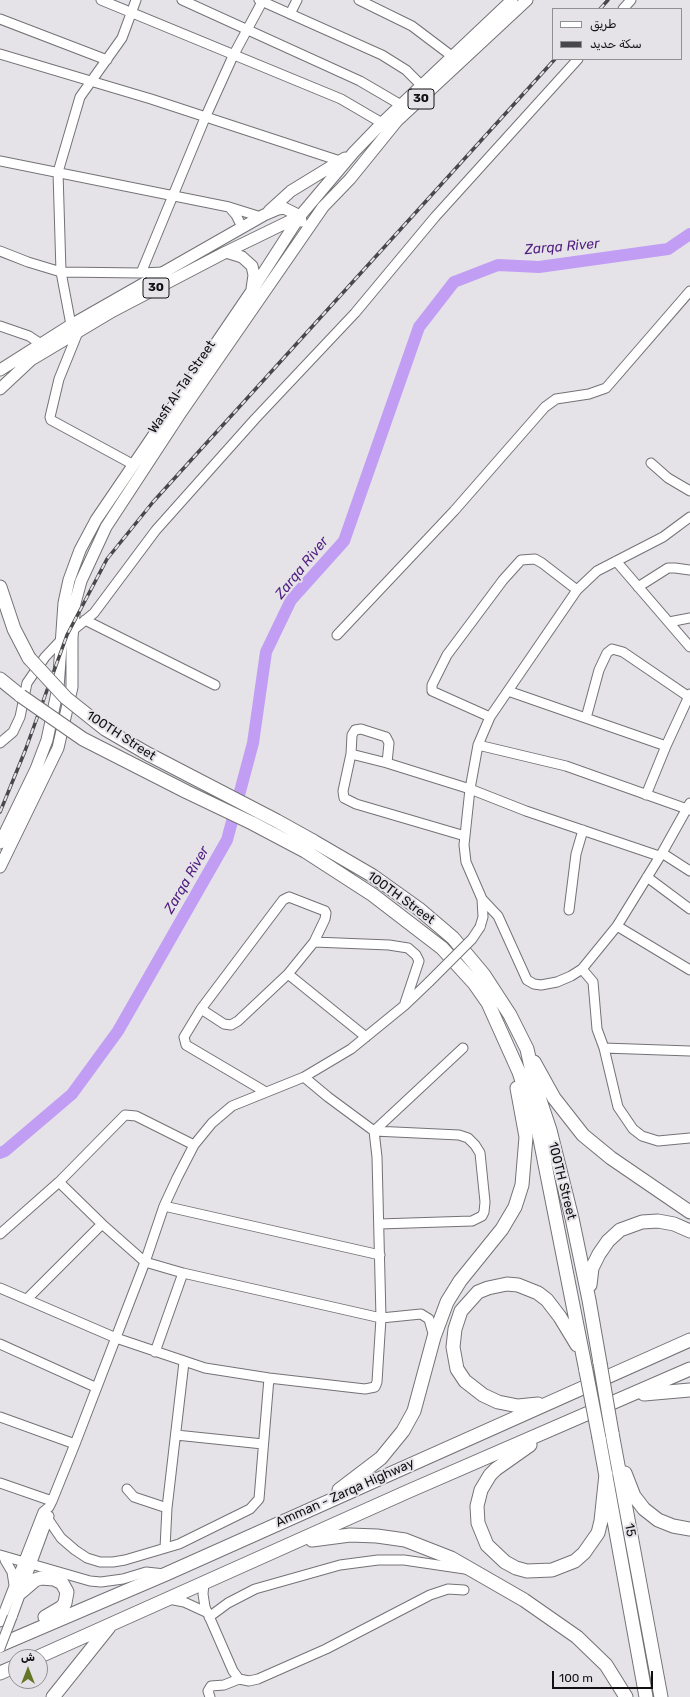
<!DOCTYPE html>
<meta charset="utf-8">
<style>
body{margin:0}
#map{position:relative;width:690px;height:1697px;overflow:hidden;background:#e5e3e8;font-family:Rubik,"Noto Sans Arabic",sans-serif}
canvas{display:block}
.legend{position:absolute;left:552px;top:8px;width:130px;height:52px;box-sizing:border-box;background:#e5e3e8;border:1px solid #908f92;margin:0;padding:5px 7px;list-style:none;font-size:12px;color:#111112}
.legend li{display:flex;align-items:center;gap:8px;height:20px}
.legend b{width:20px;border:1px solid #908f92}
.north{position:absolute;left:8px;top:1649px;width:40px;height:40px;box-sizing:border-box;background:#e5e3e8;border:1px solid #908f92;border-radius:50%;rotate:0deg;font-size:11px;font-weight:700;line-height:16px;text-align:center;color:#111112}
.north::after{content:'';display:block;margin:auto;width:14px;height:18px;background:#627626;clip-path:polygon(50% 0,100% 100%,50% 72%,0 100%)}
.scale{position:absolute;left:552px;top:1671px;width:101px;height:18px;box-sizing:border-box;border:2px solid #111112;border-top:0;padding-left:5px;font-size:12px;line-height:14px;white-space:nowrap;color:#111112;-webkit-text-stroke:3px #e5e3e8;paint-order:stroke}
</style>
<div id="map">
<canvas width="690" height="1697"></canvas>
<ul class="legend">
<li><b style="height:5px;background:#fff"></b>طريق</li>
<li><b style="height:5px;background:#48484a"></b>سكة حديد</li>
</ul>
<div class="north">ش</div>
<div class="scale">100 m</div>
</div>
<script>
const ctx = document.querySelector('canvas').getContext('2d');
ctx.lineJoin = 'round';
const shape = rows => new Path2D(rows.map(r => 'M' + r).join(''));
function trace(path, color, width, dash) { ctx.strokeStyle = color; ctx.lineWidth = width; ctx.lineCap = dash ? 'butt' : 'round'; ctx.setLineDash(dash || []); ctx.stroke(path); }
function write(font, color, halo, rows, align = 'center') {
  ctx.font = font + ' Rubik,sans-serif'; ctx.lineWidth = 4; ctx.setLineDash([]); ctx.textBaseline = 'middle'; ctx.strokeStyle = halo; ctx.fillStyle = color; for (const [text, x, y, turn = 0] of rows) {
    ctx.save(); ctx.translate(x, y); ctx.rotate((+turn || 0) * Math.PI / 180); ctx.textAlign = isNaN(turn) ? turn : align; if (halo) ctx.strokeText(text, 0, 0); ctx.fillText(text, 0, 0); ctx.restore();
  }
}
trace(shape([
 [0,1153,5,1151,72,1094,118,1031,227,840,253,743,266,652,291,600,344,541,419,327,454,282,498,265,539,267,668,249,690,234]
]), '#c19ef4', 12);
const minor = shape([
 [101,0,341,99,382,123],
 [182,0,360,81,401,105],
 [259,0,382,55,406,70,422,86],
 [359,0,412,26,453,57],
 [623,9,631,0],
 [290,14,297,0],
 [0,19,107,60],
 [0,54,151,99,340,161],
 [0,161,229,207,261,217],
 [229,207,236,215,242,227],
 [0,251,28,262,61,272,141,273,164,272],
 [141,273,205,118,233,56,262,2],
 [71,325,61,272,58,172,80,97,122,38,136,0],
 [0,326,29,336,41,344],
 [78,332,59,379,50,417,51,420,134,465],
 [651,463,668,478,690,491],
 [616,561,690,647],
 [638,587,668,568,675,568,690,570],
 [85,620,215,685],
 [669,622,690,618],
 [337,635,454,511,545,407,556,399,589,394,606,388,690,291],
 [508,691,666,746],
 [490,717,432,691,432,685,447,655,503,580,521,560,535,559,542,563,577,590],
 [586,718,599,670,607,653,612,649,623,652,689,697],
 [0,743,13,732,20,717,27,683,45,657,61,640,94,613,156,530,255,419,355,313,435,217,578,59],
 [478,745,566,766,690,810],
 [351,754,387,763,470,789,526,811,659,856],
 [387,763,389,743,386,737,361,729,355,730,352,735,351,754,343,791,344,798,356,804,465,836],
 [646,795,666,746,690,694],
 [662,853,690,871],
 [647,877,690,909],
 [289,897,325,911,326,913,325,919,314,942,288,974,238,1021,231,1025,224,1024,201,1009,283,900,289,897],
 [482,899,498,916,527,980,534,984,541,985,557,982,571,976,582,969,617,926,662,853,690,803],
 [569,910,576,854,583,830],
 [617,926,690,970],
 [480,927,483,917,482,899,466,862,464,845,470,789,478,745,490,717,577,590,597,571,663,537,690,517],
 [314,942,389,945,408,948,416,955,419,961,405,1003],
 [582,969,593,982,597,1029,604,1048,690,1051],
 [288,974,366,1037],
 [201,1009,184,1037,186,1045,264,1091],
 [604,1048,618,1107,633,1129,642,1136,658,1141,690,1138],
 [374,1131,459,1135,468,1138,475,1145,480,1153,485,1202,484,1212,482,1216,472,1221,379,1224],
 [374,1131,463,1048],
 [59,1182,102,1224,145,1262,183,1273,381,1318,421,1314,429,1319,434,1337],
 [164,1206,380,1255],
 [0,1234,59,1182,125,1115,136,1116,194,1145],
 [0,1288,116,1338,205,1368,269,1378,365,1389,375,1387,377,1382,381,1318,377,1157,374,1131,328,1097,304,1077],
 [27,1299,102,1224],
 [0,1344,95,1387],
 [155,1352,183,1273],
 [0,1417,75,1444],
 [176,1435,263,1444],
 [0,1483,52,1501],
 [127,1489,134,1497,167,1508],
 [48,1519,61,1538,75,1550,87,1558,100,1562,113,1562,125,1560,179,1544,250,1509,259,1499,269,1378],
 [165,1548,167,1508,184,1362],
 [0,1555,90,1581,101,1582,123,1579,146,1572,165,1574],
 [5,1560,12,1572,14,1585],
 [204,1583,203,1594,205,1607,233,1671,239,1679,249,1681,258,1679,326,1649,430,1595,448,1589,464,1590],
 [169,1599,184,1602,208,1613],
 [12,1617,49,1516],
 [209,1617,228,1603,255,1589,340,1565,378,1560,404,1560,465,1569],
 [0,1622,43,1512,49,1507,52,1501,75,1444,145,1262,164,1206,177,1178,194,1145,212,1123,232,1106,304,1077,351,1049,405,1005,429,982],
 [210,1697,208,1691,211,1686,224,1685,239,1679]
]);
const major = shape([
 [269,211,291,191,345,158],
 [226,252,242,257,252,266,254,275,252,289],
 [0,370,71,325,264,215,278,209,284,208,300,216,301,221],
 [0,389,31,360,113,311,226,252,300,216],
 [0,843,36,769,47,740,58,688,64,603,69,580,80,550,96,520,251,292,300,216,354,152,382,123,512,0],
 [0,867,58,748,72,687,72,638,75,603,81,581,106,527,182,411,323,207,350,179,397,121,527,0]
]);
const highway = shape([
 [0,587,14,629,29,658],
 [0,679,21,696],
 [313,841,373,876,419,909,453,938,484,975,510,1015,527,1049,535,1085,550,1130,572,1218,589,1300,600,1363],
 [305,851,373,895,442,948,474,983,488,1003,519,1072,539,1134,586,1371],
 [534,1062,554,1098,583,1135,611,1158,690,1212],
 [590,1285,592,1268,599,1254,608,1241,620,1230,642,1222,658,1221,674,1224,690,1231],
 [644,1394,690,1390],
 [538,1404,518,1406,498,1402,483,1395,465,1381,457,1369,453,1347,455,1329,461,1311,478,1292,488,1288,507,1284,518,1285,538,1293,547,1300,560,1317,577,1345],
 [612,1433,661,1697],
 [599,1438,646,1697],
 [530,1445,496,1469,490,1475,481,1490,477,1506,478,1523,487,1545,505,1562,516,1568,527,1571,552,1570,575,1561,584,1553,598,1533,601,1521,606,1474],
 [625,1473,634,1496,644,1509,658,1520,673,1526,690,1529],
 [339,1490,381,1458,403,1431,414,1411,434,1337,447,1302,460,1281,502,1229,515,1207,522,1185,526,1137,517,1088],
 [312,1540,350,1535,377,1536,405,1540,451,1558,524,1600,577,1637,606,1665,626,1697],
 [21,1592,35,1580,41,1578,54,1579,62,1583,67,1592,65,1603,62,1607,45,1617],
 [0,1645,166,1574,690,1340],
 [38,1657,409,1491,690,1369],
 [0,1673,16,1666],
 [53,1697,109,1627]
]);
trace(minor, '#747276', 11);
trace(major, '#747276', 13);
trace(highway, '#747276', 15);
trace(minor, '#fff', 9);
trace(major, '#fff', 11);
trace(highway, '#fff', 13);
const rail = shape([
 [600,9,608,0],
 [0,812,25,751,67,635,107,559,153,502,555,59]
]);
trace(rail, '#48484a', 3.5);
trace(rail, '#e5e3e8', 2, [6]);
const minorBridge = shape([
 [429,982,472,939,480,927],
 [0,1648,12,1617]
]);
const highwayBridge = shape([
 [29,658,66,698,105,729,148,754,277,821,313,841],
 [21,696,83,739,187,792,252,823,305,851],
 [600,1363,612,1433],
 [586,1371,599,1438]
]);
trace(minorBridge, '#747276', 11, []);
trace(highwayBridge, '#747276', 15, []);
trace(minorBridge, '#fff', 9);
trace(highwayBridge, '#fff', 13);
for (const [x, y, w] of [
 [421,99,26],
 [156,288,26]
]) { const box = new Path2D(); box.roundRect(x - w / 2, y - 10, w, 20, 3); ctx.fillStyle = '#e5e3e8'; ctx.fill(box); trace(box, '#111112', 1); }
write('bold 12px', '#111112', null, [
 ["30",421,99],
 ["30",156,288]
]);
write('13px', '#111112', '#e5e3e8', [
 ["Wasfi Al-Tal Street",182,387,-56],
 ["100TH Street",121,736,33],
 ["100TH Street",401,898,36],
 ["100TH Street",562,1181,76],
 ["Amman - Zarqa Highway",345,1493,-24],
 ["15",630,1530,79]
]);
write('italic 14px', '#4f1d7f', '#e5e3e8', [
 ["Zarqa River",562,247,-5],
 ["Zarqa River",302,568,-51],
 ["Zarqa River",187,880,-60]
]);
</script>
